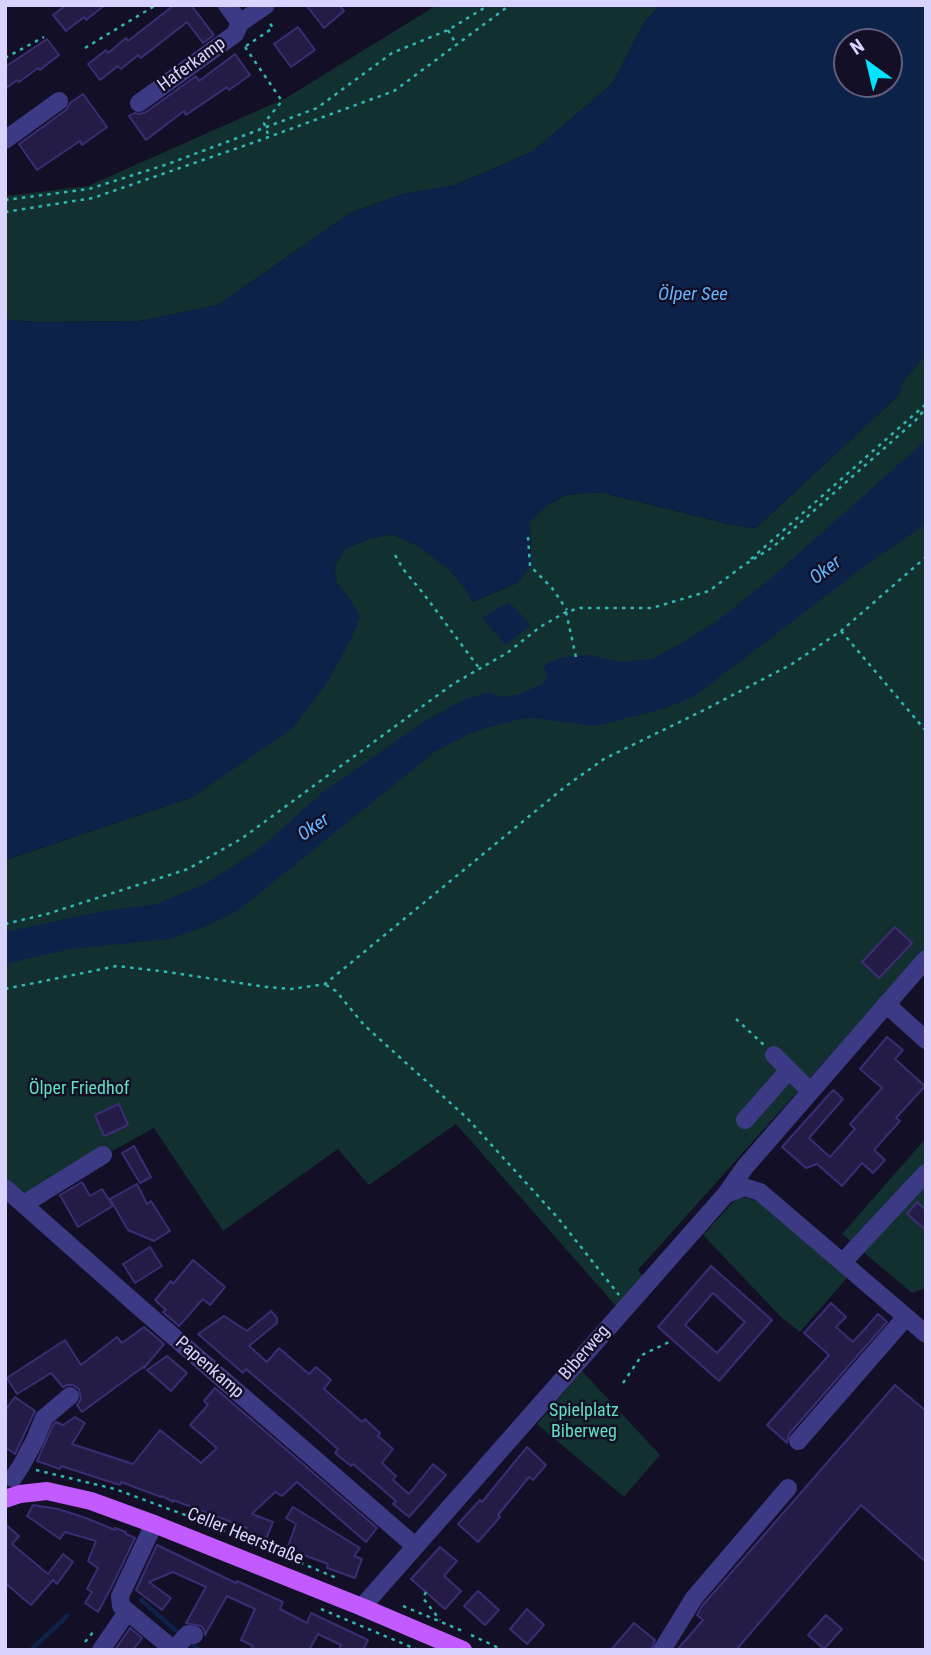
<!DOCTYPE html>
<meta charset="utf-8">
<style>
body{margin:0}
#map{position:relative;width:931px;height:1655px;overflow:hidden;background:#130f26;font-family:"Roboto Condensed",sans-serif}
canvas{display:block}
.frame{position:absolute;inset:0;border:7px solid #d9d4ff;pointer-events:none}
.north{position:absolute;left:833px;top:28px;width:70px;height:70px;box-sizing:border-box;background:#130f26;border:2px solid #625e7d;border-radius:50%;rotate:326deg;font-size:19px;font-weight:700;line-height:28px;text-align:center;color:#d9d4ff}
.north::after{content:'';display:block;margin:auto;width:24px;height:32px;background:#00e5ff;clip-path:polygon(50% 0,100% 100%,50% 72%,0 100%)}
</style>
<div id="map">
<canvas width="931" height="1655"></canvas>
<div class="frame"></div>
<div class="north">N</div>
</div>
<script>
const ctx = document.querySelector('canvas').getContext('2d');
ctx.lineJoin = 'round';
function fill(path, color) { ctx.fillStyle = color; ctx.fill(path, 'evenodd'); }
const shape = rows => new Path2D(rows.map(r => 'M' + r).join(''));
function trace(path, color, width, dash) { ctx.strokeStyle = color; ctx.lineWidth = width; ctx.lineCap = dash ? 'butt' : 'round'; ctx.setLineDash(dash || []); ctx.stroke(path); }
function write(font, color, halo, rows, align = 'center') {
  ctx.font = font + ' "Roboto Condensed",sans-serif'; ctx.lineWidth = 5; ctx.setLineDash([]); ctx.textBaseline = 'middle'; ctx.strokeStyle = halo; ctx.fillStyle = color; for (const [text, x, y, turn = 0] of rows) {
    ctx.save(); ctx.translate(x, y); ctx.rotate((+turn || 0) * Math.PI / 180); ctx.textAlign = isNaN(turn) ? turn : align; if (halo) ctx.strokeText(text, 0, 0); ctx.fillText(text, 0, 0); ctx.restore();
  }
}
fill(shape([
 [437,5,661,5,644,22,613,83,532,152,455,185,403,194,350,213,218,305,140,321,39,322,9,320,5,315,5,196,88,186,286,98],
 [926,354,926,948,638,1270,643,1276,616,1306,456,1124,369,1185,338,1149,223,1231,154,1128,21,1201,5,1186,5,860,193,797,351,601,337,584,334,567,345,549,369,539,391,534,416,545,447,567,465,588,473,602,517,583,531,566,530,522,547,505,566,495,600,492,733,525,756,528,899,395,902,383],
 [926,1138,926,1286,923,1289,912,1293,842,1234],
 [742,1197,758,1201,847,1278,800,1332,780,1316,703,1235,734,1201],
 [582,1371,660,1455,624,1497,537,1424]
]), '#12302f');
fill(shape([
 [661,5,926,5,926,354,902,383,899,395,756,528,733,525,600,492,566,495,547,505,530,522,531,566,517,583,472,602,465,588,447,568,416,545,391,534,369,539,345,549,334,567,337,583,351,601,360,617,351,639,327,683,293,728,193,797,5,860,5,315,9,320,39,322,140,321,218,305,350,213,403,194,455,185,532,152,613,83,644,22],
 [847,42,889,42,889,84,847,84],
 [926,440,926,524,873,560,695,696,666,708,596,726,532,718,516,720,476,731,436,751,239,910,204,927,170,939,70,949,26,959,5,965,5,932,103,911,157,904,207,883,259,849,324,791,428,719,465,699,491,692,500,697,517,695,545,683,547,673,543,667,549,662,565,657,587,655,621,662,652,659,676,646,717,621,772,577],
 [509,602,531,625,506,645,482,618]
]), '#0c2248');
trace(shape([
 [141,1600,182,1636],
 [189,1641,199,1650],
 [31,1650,67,1616]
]), '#0c2248', 4.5);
const building = shape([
 [66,5,105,5,86,20,84,17,66,31,53,15,66,5],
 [174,5,191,5,214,35,203,43,187,22,141,58,138,55,121,69,118,66,100,80,88,64,106,50,108,53,126,38,128,41,174,5],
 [306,5,339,5,344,11,324,28,306,5],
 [298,27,315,50,291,67,274,44,298,27],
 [47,39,59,55,40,70,38,68,19,82,17,80,5,89,5,67,47,39],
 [235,54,250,75,229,90,227,87,186,115,184,111,146,140,129,116,134,113,139,114,146,112,196,76,199,81,235,54],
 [83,94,107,127,82,145,80,141,37,170,19,144,66,110,70,103,83,94],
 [895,927,912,943,879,978,862,962,895,927],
 [887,1037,903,1050,895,1059,925,1086,896,1118,900,1121,874,1150,885,1160,873,1173,862,1163,842,1186,817,1164,806,1168,782,1147,833,1090,843,1099,809,1138,830,1157,855,1129,850,1124,882,1088,860,1069,887,1037],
 [119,1104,128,1125,104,1136,95,1115,119,1104],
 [134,1146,151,1177,140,1183,122,1153,134,1146],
 [82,1182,90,1196,102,1189,113,1206,78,1227,60,1195,82,1182],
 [137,1184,147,1204,151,1201,170,1231,154,1241,128,1230,110,1199,137,1184],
 [917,1202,926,1210,926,1230,907,1214,917,1202],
 [150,1247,162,1266,135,1283,123,1264,150,1247],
 [193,1260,225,1287,210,1305,203,1299,179,1326,163,1312,166,1310,155,1300,171,1281,173,1284,193,1260],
 [711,1266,772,1320,719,1381,658,1327,711,1266],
 [713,1293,745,1322,717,1353,685,1325,713,1293],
 [831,1303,846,1317,836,1327,853,1342,878,1314,887,1322,789,1434,787,1443,767,1425,829,1355,804,1333,831,1303],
 [271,1311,277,1318,277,1323,249,1346,267,1362,279,1348,309,1374,316,1367,331,1380,324,1389,362,1422,365,1419,380,1433,378,1436,393,1449,382,1463,396,1476,393,1480,409,1494,433,1464,446,1475,409,1517,393,1504,396,1501,353,1464,351,1466,335,1453,338,1449,294,1410,246,1369,243,1373,198,1334,224,1316,247,1331,271,1311],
 [144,1327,164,1344,144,1368,143,1367,82,1412,77,1405,81,1399,79,1389,73,1385,67,1385,63,1387,51,1373,17,1394,7,1378,65,1340,81,1365,117,1337,122,1343,144,1327],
 [167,1356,187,1373,171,1391,147,1370,167,1356],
 [895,1385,926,1411,926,1562,861,1505,736,1650,677,1650,703,1620,697,1615,702,1606,895,1385],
 [215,1388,377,1528,366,1542,297,1482,282,1496,275,1492,252,1514,273,1522,266,1539,245,1531,247,1528,173,1500,173,1502,162,1496,161,1497,121,1482,120,1485,61,1466,60,1469,37,1461,53,1425,56,1422,63,1425,75,1417,85,1423,72,1444,133,1464,160,1430,201,1463,217,1448,190,1425,208,1405,204,1401,215,1388],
 [15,1397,35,1411,15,1454,5,1447,5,1410,15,1397],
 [527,1447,546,1465,533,1480,529,1477,498,1515,500,1517,478,1542,458,1524,480,1500,482,1502,527,1447],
 [33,1505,58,1509,86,1518,115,1530,115,1528,126,1532,126,1534,135,1538,112,1586,98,1612,85,1603,92,1592,87,1589,98,1568,88,1561,96,1541,65,1532,60,1539,27,1516,33,1505],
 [293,1507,360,1548,354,1556,362,1559,355,1578,327,1568,328,1564,287,1549,296,1524,286,1518,293,1507],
 [5,1524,19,1536,12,1544,48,1574,63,1554,73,1562,57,1584,53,1580,31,1605,5,1583,5,1524],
 [157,1545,236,1583,237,1581,283,1602,280,1609,307,1623,311,1613,368,1640,363,1650,339,1650,341,1645,318,1634,309,1650,251,1650,253,1646,241,1640,255,1609,227,1596,205,1635,204,1630,201,1626,186,1623,206,1587,173,1572,149,1582,171,1598,162,1610,136,1590,157,1545],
 [440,1547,457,1561,444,1576,461,1591,445,1609,411,1579,440,1547],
 [478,1591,499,1610,485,1625,464,1606,478,1591],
 [527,1609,544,1625,527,1644,510,1629,527,1609],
 [826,1615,842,1629,824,1649,808,1635,826,1615],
 [634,1623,655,1640,651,1650,611,1650,634,1623],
 [130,1628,142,1638,133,1650,115,1650,130,1628]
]);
fill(building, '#241b47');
trace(building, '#3b2d73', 2);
trace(shape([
 [448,30,456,44],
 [246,46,273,28,269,22],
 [245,47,282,101,264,123,269,137],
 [85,48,156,5],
 [5,58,44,37],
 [5,200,89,189,168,164,317,108,392,53,448,30,489,5],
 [5,212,93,198,255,142,394,91,510,5],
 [528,537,530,566,552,588,567,610],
 [395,555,403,569,423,593,479,668],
 [751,559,926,404],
 [566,612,576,657],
 [841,631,926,731],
 [5,924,47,914,188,869,241,839,453,684,507,653,540,627,566,612,580,608,652,608,709,591,744,565,773,547,915,421,926,408],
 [326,985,336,991,364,1025,467,1118,558,1218,619,1295],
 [5,989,117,966,160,971,267,987,291,989,325,984,566,786,604,759,706,709,792,664,841,631,926,557],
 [736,1019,764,1045],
 [623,1383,642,1355,671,1341],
 [36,1470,115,1489,196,1519,339,1579],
 [426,1592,423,1598,440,1620],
 [403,1606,465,1632],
 [321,1609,418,1650],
 [471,1635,503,1650],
 [85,1642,94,1631]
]), '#2fb8b0', 2.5, [3.5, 5]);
trace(shape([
 [227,5,240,23],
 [139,103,235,34,240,23,266,5],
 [5,140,59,101],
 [886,1004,926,1040],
 [774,1055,810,1091],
 [745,1120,789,1070],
 [5,1188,137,1305,415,1546],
 [726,1194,744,1187,760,1192,926,1334],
 [24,1204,103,1155],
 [843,1262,926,1173],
 [798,1441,906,1317],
 [13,1478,21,1466,35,1440,44,1418,70,1396],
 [154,1524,120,1596,121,1606,174,1650],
 [362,1607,726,1194,745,1167,926,959],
 [101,1650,127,1612],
 [174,1650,188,1634,194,1635],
 [662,1650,694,1598,788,1488]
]), '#3d3a85', 18);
trace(shape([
 [5,1499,20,1494,47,1491,91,1501,154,1524,362,1607,463,1650]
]), '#c25bff', 18);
write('18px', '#d9d4ff', '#130f26', [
 ["Haferkamp",192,65,-36],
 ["Biberweg",585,1353,-49],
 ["Papenkamp",209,1368,41],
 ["Celler Heerstraße",245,1537,22]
]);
write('18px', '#5fe0c0', '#130f26', [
 ["Ölper Friedhof",79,1089],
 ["Spielplatz",584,1411],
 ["Biberweg",584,1432]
]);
write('italic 19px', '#62b6ff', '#130f26', [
 ["Ölper See",693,295],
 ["Oker",826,571,-37],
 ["Oker",314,828,-35]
]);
</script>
